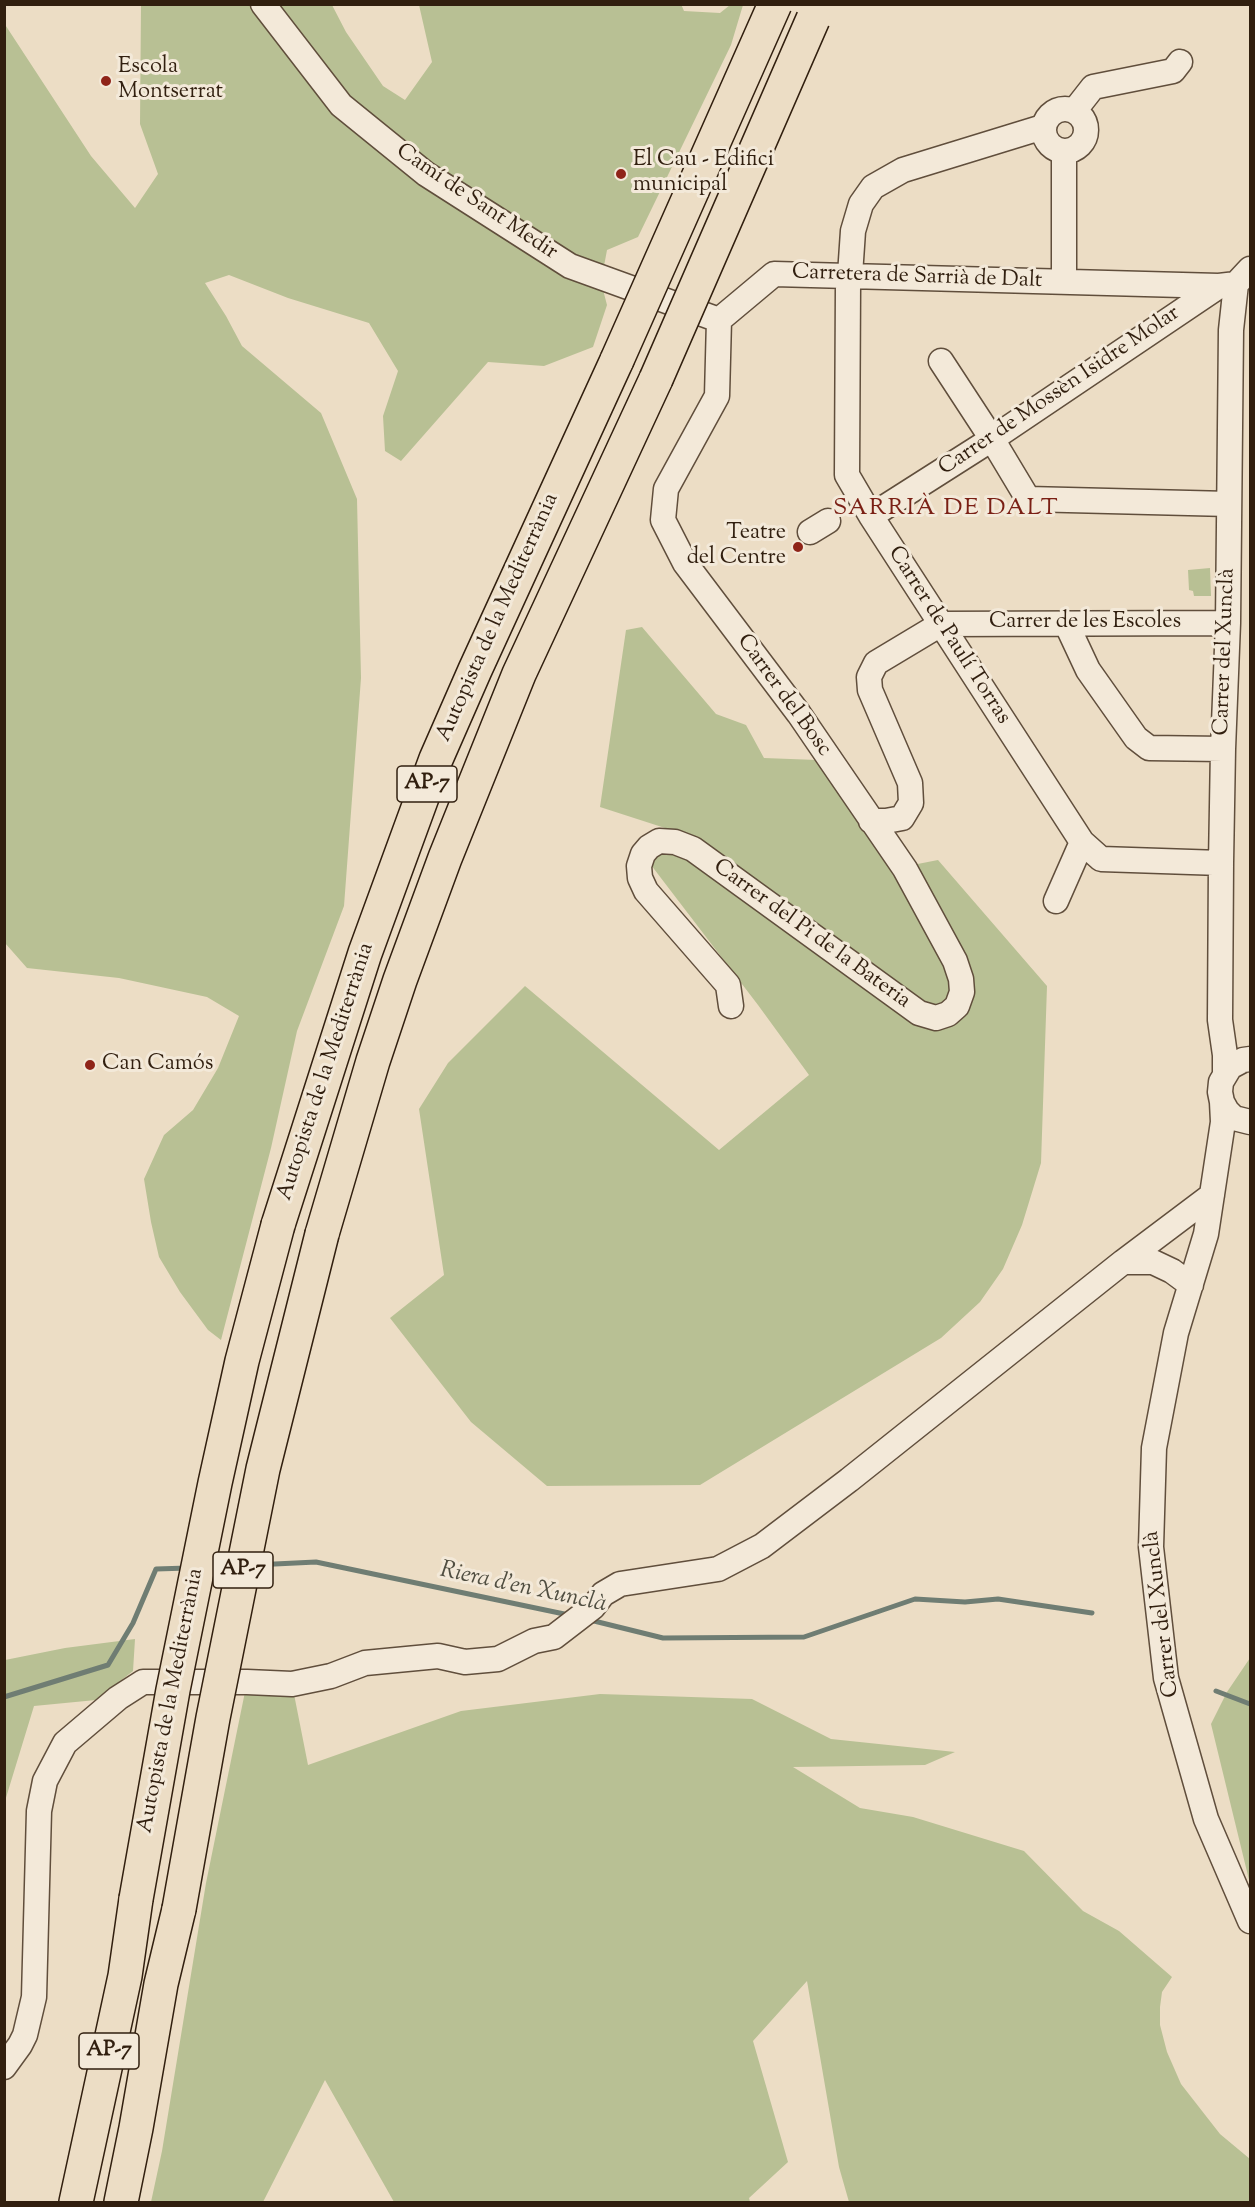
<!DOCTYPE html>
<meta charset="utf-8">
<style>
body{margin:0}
#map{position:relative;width:1255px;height:2207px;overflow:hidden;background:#ecddc5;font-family:"Sorts Mill Goudy",serif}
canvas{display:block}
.frame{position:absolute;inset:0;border:6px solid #311f0f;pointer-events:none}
</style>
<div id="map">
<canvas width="1255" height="2207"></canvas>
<div class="frame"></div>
</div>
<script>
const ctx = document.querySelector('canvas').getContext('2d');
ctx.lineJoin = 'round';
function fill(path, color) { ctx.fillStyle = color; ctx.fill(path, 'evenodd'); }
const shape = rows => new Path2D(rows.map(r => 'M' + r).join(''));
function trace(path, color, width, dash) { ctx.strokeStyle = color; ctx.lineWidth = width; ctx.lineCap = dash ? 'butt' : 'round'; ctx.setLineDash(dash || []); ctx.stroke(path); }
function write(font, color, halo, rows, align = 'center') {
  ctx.font = font + ' "Sorts Mill Goudy",serif'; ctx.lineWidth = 6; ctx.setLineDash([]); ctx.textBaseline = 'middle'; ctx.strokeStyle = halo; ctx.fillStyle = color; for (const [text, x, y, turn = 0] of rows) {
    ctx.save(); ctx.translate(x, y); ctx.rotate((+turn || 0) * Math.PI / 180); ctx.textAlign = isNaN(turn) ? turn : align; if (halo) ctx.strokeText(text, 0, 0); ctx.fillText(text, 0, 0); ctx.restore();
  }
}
fill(shape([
 [681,4,684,11,720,13,730,5,743,5,731,45,638,237,607,250,601,282,607,305,593,347,544,366,488,362,401,461,385,451,383,416,398,371,369,323,288,298,229,275,205,283,226,316,242,346,321,413,357,499,361,678,344,906,297,1031,271,1148,221,1340,208,1330,180,1292,159,1257,151,1222,144,1179,164,1135,193,1110,218,1068,239,1016,207,997,119,978,27,968,5,943,4,23,91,156,135,208,158,174,140,124,141,5,332,5,346,32,383,86,405,100,432,62,419,5],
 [1210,568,1211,596,1194,596,1193,591,1189,590,1188,570],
 [642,627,716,714,746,725,764,758,817,760,892,869,938,860,1047,986,1041,1163,1022,1225,1003,1269,980,1302,941,1338,700,1485,547,1486,471,1422,390,1318,444,1275,419,1109,448,1063,525,986,719,1150,809,1075,758,1005,651,865,665,828,600,807,626,630],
 [135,1639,133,1671,96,1700,34,1706,5,1801,5,1660,65,1648],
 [1250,1658,1250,1884,1211,1724,1227,1692],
 [247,1682,292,1684,308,1765,461,1711,600,1694,752,1699,831,1739,955,1752,925,1765,793,1767,860,1808,913,1817,1024,1851,1083,1911,1119,1931,1172,1977,1162,1992,1160,2007,1160,2025,1167,2052,1181,2084,1220,2134,1250,2159,1250,2202,849,2202,839,2167,807,1981,753,2041,788,2162,749,2198,750,2202,394,2202,325,2080,263,2202,151,2202,162,2151,206,1883]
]), '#b8c094');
trace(shape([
 [254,1565,316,1562,569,1615],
 [209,1567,233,1566],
 [590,1620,663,1638,804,1637,915,1599,965,1602,998,1599,1092,1613],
 [1216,1691,1250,1704],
 [4,1697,108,1665,133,1623,156,1569,188,1568]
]), '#6f7d73', 5);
const minor = shape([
 [263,4,341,105,426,174,570,266,719,320,774,274,1219,286,1236,284],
 '1044 130a21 21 0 1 1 42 0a21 21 0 1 1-42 0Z',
 [1075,110,1093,87,1173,71,1180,62],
 [1043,127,903,170,873,187,861,204,853,231,850,275,848,284,847,475,871,516,1082,842,1101,859,1221,863],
 [1064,282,1064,152],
 [1236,284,1250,269],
 [719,320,717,396,666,489,663,520,685,563,799,714,905,869,955,961,961,979,962,992,957,1006,948,1014,936,1018,919,1013,693,849,675,842,659,841,649,847,643,854,639,866,640,878,646,891,728,985,731,1006],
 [941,361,992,439,1028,499,1229,504],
 [871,516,992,439,1219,286],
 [810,532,828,521],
 [1066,623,1088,670,1136,738,1149,748,1223,749],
 [941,624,1228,623],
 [871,821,886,821,902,818,911,803,910,783,870,690,869,677,876,663,941,624],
 [1056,901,1082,842],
 [1250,1059,1243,1060,1230,1067,1221,1082,1220,1092,1222,1102,1227,1111,1234,1118,1250,1122],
 [1225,1072,1225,1055,1220,1020,1221,863,1223,749,1228,623,1231,330,1236,284],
 [1222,1102,1223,1122,1206,1234,1176,1333,1154,1448,1151,1547,1166,1678,1206,1819,1250,1921],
 [1123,1262,1153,1262,1172,1271,1191,1285],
 [4,2067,20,2045,25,2035,34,1997,39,1811,45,1781,65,1743,118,1698,143,1682,247,1682,292,1684,331,1676,365,1663,438,1656,465,1662,498,1659,534,1641,554,1637,593,1607,603,1594,620,1584,718,1569,762,1546,849,1480,1123,1262,1212,1195]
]);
const highway = shape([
 [278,1225,365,953,436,759,475,670,617,360],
 [322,1234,373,1061,400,980,445,858,519,674,656,379],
 [76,2202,125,1976,136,1899],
 [121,2202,136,2128,161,1984,179,1909]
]);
trace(minor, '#604e3c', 27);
trace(highway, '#311f0f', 36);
trace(minor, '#f3e9d9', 24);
trace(highway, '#ecddc5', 33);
const highwayBridge = shape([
 [617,360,775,4],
 [656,379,813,19],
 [136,1899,173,1690,215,1483,242,1361,278,1225],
 [179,1909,213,1718,263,1469,322,1234]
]);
trace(highwayBridge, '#311f0f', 36, []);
trace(highwayBridge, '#ecddc5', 33);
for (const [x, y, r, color] of [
 [106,81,6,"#8f2418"],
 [621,174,6,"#8f2418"],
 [798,547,6,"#8f2418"],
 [90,1065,6,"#8f2418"]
]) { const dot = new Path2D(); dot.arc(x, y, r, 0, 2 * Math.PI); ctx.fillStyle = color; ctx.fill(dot); trace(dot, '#f3e9d9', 2); }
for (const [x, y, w] of [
 [427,784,60],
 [243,1570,60],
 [109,2051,60]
]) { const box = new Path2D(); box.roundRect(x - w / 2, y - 18, w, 36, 4.5); ctx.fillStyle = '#f3e9d9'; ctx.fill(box); trace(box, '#311f0f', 1.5); }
write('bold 21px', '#311f0f', null, [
 ["AP-7",427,784],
 ["AP-7",243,1570],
 ["AP-7",109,2051]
]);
write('22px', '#311f0f', '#f3e9d9', [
 ["Escola",118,68],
 ["Montserrat",118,93],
 ["El Cau - Edifici",633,161],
 ["municipal",633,186],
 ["Teatre",786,534,"right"],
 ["del Centre",786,559,"right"],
 ["Can Camós",102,1065]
], 'left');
write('22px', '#311f0f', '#f3e9d9', [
 ["Camí de Sant Medir",476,203,34],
 ["Carretera de Sarrià de Dalt",917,278,2],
 ["Carrer de Mossèn Isidre Molar",1060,392,-34],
 ["Autopista de la Mediterrània",499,618,-66],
 ["Carrer de les Escoles",1085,623],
 ["Carrer de Paulí Torras",948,636,57],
 ["Carrer del Xunclà",1226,652,-88],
 ["Carrer del Bosc",783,696,54],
 ["Carrer del Pi de la Bateria",811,935,36],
 ["Autopista de la Mediterrània",327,1072,-72],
 ["Carrer del Xunclà",1163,1614,-97],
 ["Autopista de la Mediterrània",172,1701,-79]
]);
ctx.letterSpacing = '1.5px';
write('24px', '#7a1f14', '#f3e9d9', [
 ["SARRIÀ DE DALT",946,510]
]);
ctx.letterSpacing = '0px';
write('italic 24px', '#504e41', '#f3e9d9', [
 ["Riera d'en Xunclà",523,1589,12]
]);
</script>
